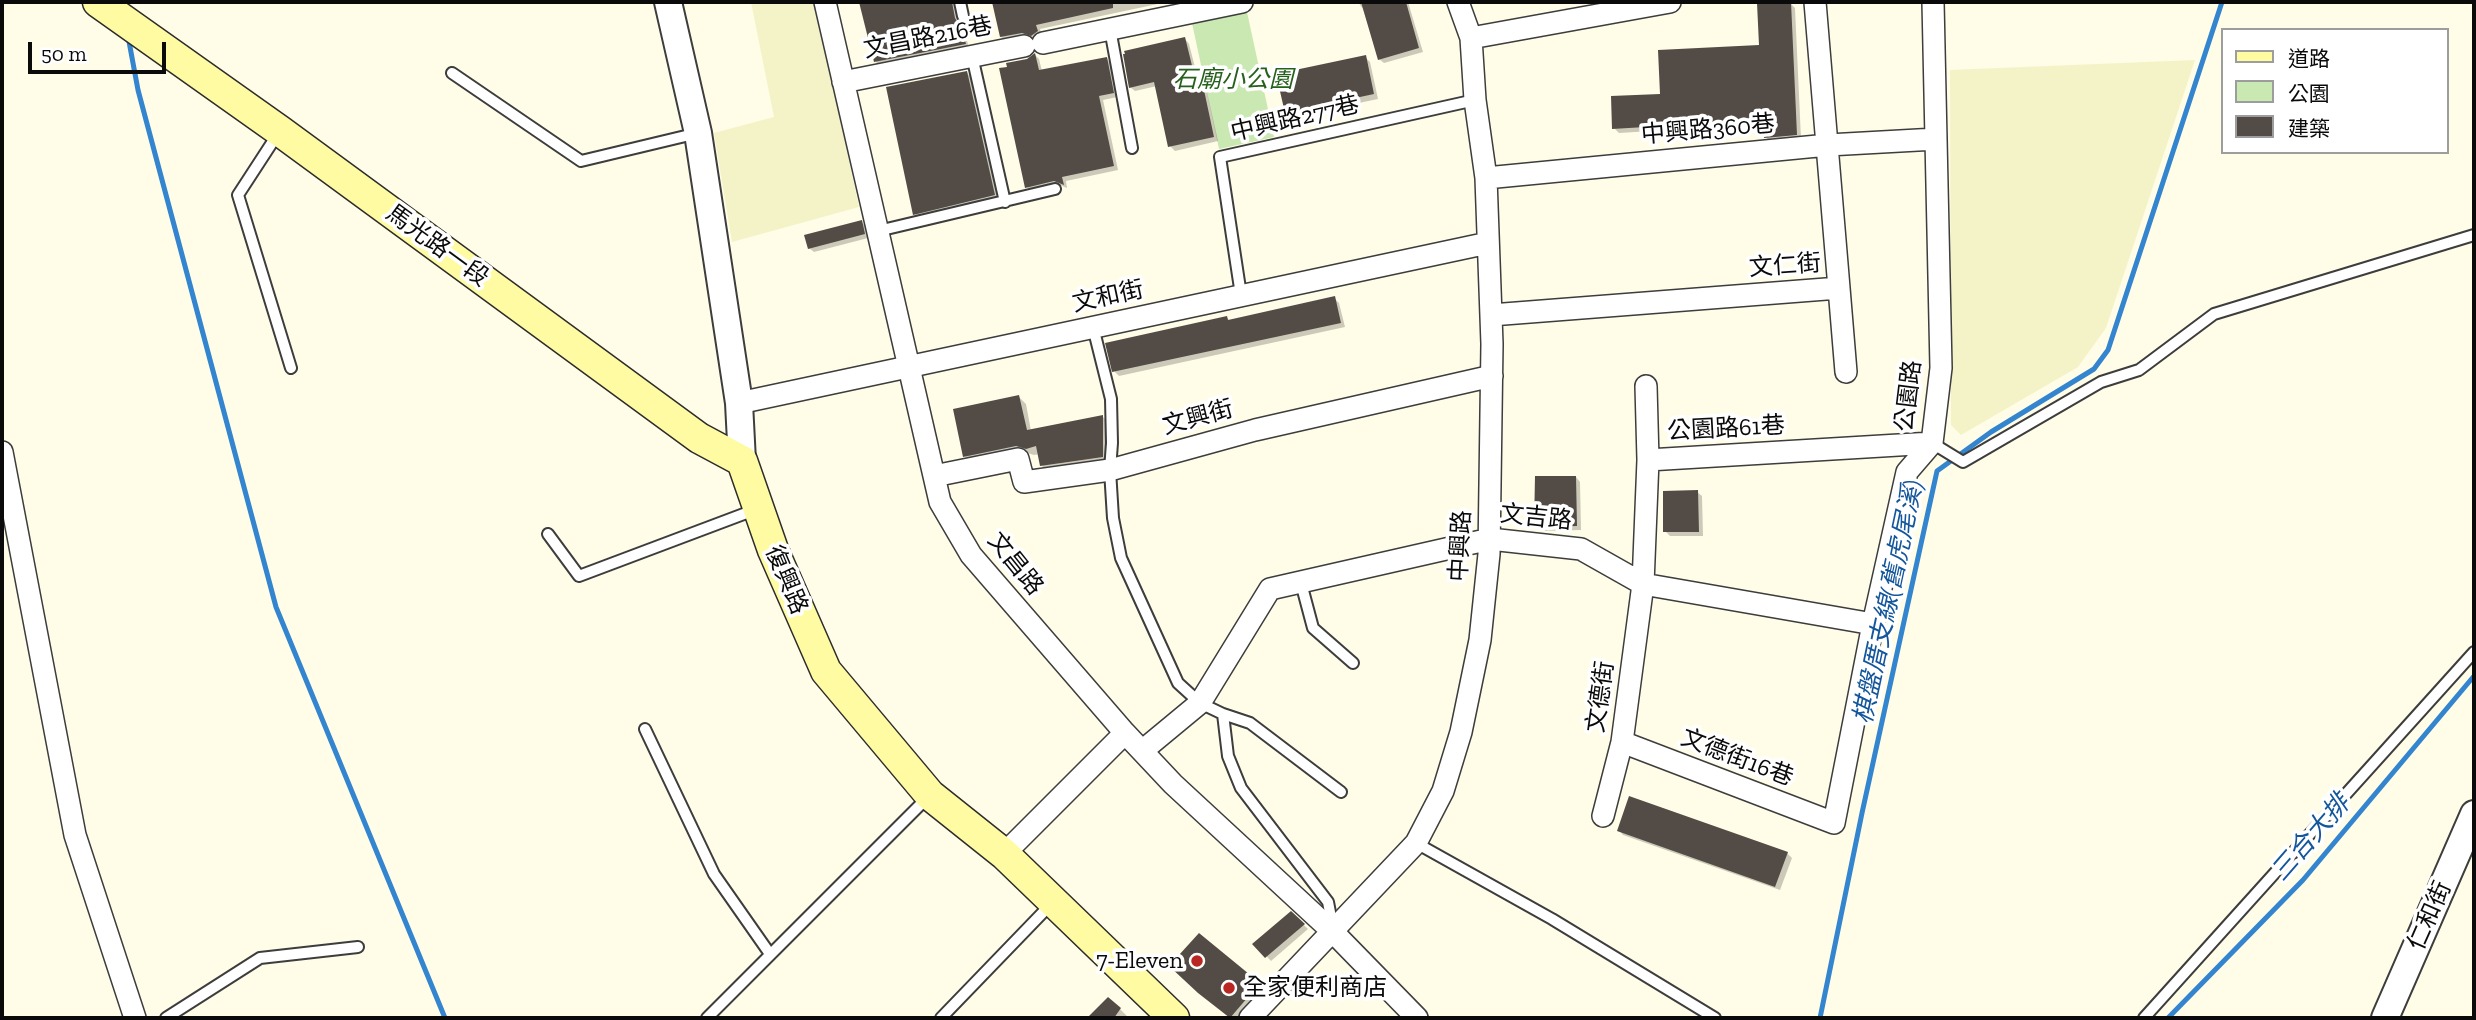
<!DOCTYPE html>
<meta charset="utf-8">
<style>
body{margin:0}
#map{position:relative;width:2476px;height:1020px;overflow:hidden;background:#fffce7;font-family:"Zilla Slab","Noto Sans TC",serif}
canvas{display:block}
.frame{position:absolute;inset:0;border:4px solid #0a0a0a;pointer-events:none}
.legend{position:absolute;left:2221px;top:28px;width:228px;height:126px;box-sizing:border-box;background:#fff;border:2px solid #9d9d9d;margin:0;padding:9px 12px;list-style:none;font-size:21px;color:#0a0a0a}
.legend li{display:flex;align-items:center;gap:14px;height:35px}
.legend b{width:35px;border:2px solid #9d9d9d}
.scale{position:absolute;left:28px;top:42px;width:138px;height:32px;box-sizing:border-box;border:4px solid #0a0a0a;border-top:0;padding-left:9px;font-size:21px;line-height:24px;white-space:nowrap;color:#0a0a0a;-webkit-text-stroke:5px #fff;paint-order:stroke}
</style>
<div id="map">
<canvas width="2476" height="1020"></canvas>
<div class="frame"></div>
<ul class="legend">
<li><b style="height:9px;background:#fffba2"></b>道路</li>
<li><b style="height:19px;background:#cae8b2"></b>公園</li>
<li><b style="height:19px;background:#534c46"></b>建築</li>
</ul>
<div class="scale">50 m</div>
</div>
<script>
const ctx = document.querySelector('canvas').getContext('2d');
ctx.lineJoin = 'round';
function fill(path, color) { ctx.fillStyle = color; ctx.fill(path, 'evenodd'); }
const shape = rows => new Path2D(rows.map(r => 'M' + r).join(''));
function trace(path, color, width, dash) { ctx.strokeStyle = color; ctx.lineWidth = width; ctx.lineCap = dash ? 'butt' : 'round'; ctx.setLineDash(dash || []); ctx.stroke(path); }
function write(font, color, halo, rows, align = 'center') {
  ctx.font = font + ' "Zilla Slab","Noto Sans TC",serif'; ctx.lineWidth = 7; ctx.setLineDash([]); ctx.textBaseline = 'middle'; ctx.strokeStyle = halo; ctx.fillStyle = color; for (const [text, x, y, turn = 0] of rows) {
    ctx.save(); ctx.translate(x, y); ctx.rotate((+turn || 0) * Math.PI / 180); ctx.textAlign = isNaN(turn) ? turn : align; if (halo) ctx.strokeText(text, 0, 0); ctx.fillText(text, 0, 0); ctx.restore();
  }
}
fill(shape([
 [751,2,815,2,859,207,732,242,714,133,774,117],
 [2195,60,2106,328,2078,367,1961,435,1951,425,1950,70]
]), '#f4f3c8');
fill(shape([
 [1247,12,1274,137,1219,149,1192,23]
]), '#cae8b2');
fill(shape([
 [861,2,957,2,956,9,959,24,966,36,969,49,880,66,876,62],
 [993,2,1167,2,1040,29,1042,36,1037,39,1028,37,1006,41,1001,37],
 [1358,2,1408,2,1423,52,1384,63,1379,59,1363,9],
 [1790,3,1795,8,1801,139,1770,142,1766,137,1765,124,1619,133,1614,128,1662,95,1761,46],
 [1185,39,1189,44,1198,79,1201,78,1205,83,1218,141,1175,151,1170,146,1157,86,1135,91,1130,87],
 [1035,55,1039,59,1042,71,1107,59,1111,64,1117,97,1103,100,1118,170,1066,181,1067,188,1060,185,1031,192,1027,187,1028,60],
 [1365,57,1370,62,1378,99,1291,117,1286,112],
 [967,73,971,77,999,199,919,218,915,214],
 [861,222,866,226,868,238,814,252,809,248],
 [1334,298,1339,303,1345,327,1119,376,1114,371,1227,318,1230,321],
 [1019,397,1026,404,1031,431,1103,417,1110,424,1110,464,1049,473,1042,466,1040,454,1034,455,1024,452,972,463,965,456],
 [1576,477,1580,482,1581,530,1540,531,1535,527],
 [1697,492,1702,496,1703,536,1670,536,1665,531],
 [1619,830,1787,853,1792,858,1780,890,1623,835],
 [1291,913,1308,929,1271,961,1255,944],
 [1178,973,1258,984,1266,991,1243,1018,1230,1018],
 [1108,999,1120,1009,1129,1018,1090,1018]
]), '#0003');
trace(shape([
 [128,36,138,90,276,607,445,1018],
 [1820,1018,1862,813,1937,471,1991,432,2094,369,2108,350,2222,2],
 [2168,1018,2303,880,2474,676]
]), '#3285ce', 5);
fill(shape([
 [859,2,952,2,955,18,962,30,966,44,874,62],
 [992,2,1113,2,1113,8,1036,25,1038,31,1031,36,1022,33,1000,37],
 [1361,2,1406,2,1419,48,1378,60],
 [1791,2,1797,135,1764,138,1763,120,1612,129,1611,96,1660,94,1658,50,1759,45,1757,3],
 [1185,37,1195,78,1201,76,1214,137,1168,147,1154,82,1129,88,1123,54,1125,54,1124,51],
 [1035,53,1039,70,1107,57,1114,93,1099,96,1114,166,1062,177,1064,185,1054,181,1025,188,999,68,1007,67,1006,63,1027,59],
 [1366,55,1374,94,1285,113,1276,74],
 [967,71,995,195,913,215,886,87],
 [862,220,865,234,808,249,804,235],
 [1335,296,1341,323,1112,372,1105,343,1227,316,1228,320],
 [1019,395,1027,430,1103,415,1103,457,1040,466,1036,446,1026,449,1016,446,963,457,953,409],
 [1535,476,1576,476,1577,526,1534,527],
 [1698,490,1699,532,1663,532,1663,491],
 [1629,796,1788,852,1775,887,1617,831],
 [1291,911,1305,924,1265,958,1252,944],
 [1199,933,1260,983,1230,1018,1198,993,1169,966],
 [1108,997,1121,1008,1114,1018,1087,1018]
]), '#534c46');
const service = shape([
 [960,2,963,16],
 [1110,29,1132,148],
 [972,56,1005,202],
 [452,73,581,161,698,133],
 [279,132,238,195,291,368],
 [878,231,1055,189],
 [1241,295,1220,157,1475,100],
 [1093,327,1111,399,1112,443,1110,470,1113,518,1121,558,1178,683,1200,703,1223,714],
 [1932,443,1963,462,2101,382,2139,370,2214,314,2474,235],
 [548,534,579,576,757,509],
 [1301,583,1313,628,1353,663],
 [645,729,714,874,770,954],
 [1416,843,1552,919,1715,1018],
 [1333,928,1328,902,1241,788,1228,756,1223,714,1250,723,1341,792],
 [166,1018,260,958,358,947],
 [707,1018,928,797],
 [941,1018,1053,902],
 [2144,1018,2474,652]
]);
const minor = shape([
 [825,2,940,502,971,555,1125,733,1173,784,1333,932,1417,1018],
 [1471,38,1670,2],
 [1043,43,1242,2],
 [843,82,1024,46],
 [1486,178,1828,145,1936,139],
 [1839,288,1846,372],
 [1491,315,1839,288,1815,2],
 [1646,386,1648,460],
 [739,403,1488,243],
 [2,452,75,835,135,1018],
 [934,476,1018,459,1024,482,1110,470,1255,430,1492,376],
 [1622,742,1834,823,1873,624,1907,472,1932,443,1941,368,1933,2],
 [1142,751,1200,703,1270,589,1490,539,1581,549,1643,584,1873,624],
 [1603,816,1622,742,1643,584,1648,460,1932,443],
 [1004,854,1125,733],
 [1250,1018,1416,843,1443,791,1461,732,1480,640,1489,554,1492,344,1486,178,1475,100,1471,38,1458,2]
]);
const tertiary = shape([
 [668,2,698,133,739,403,742,461],
 [2385,1018,2474,814]
]);
const secondary = shape([
 [98,2,280,131,699,438,742,461,773,550,826,671,930,795,1004,854,1174,1018]
]);
trace(service, '#3d3d3d', 14);
trace(minor, '#3d3d3d', 24);
trace(tertiary, '#3d3d3d', 30);
trace(secondary, '#2c2c2c', 33);
trace(service, '#fff', 10);
trace(minor, '#fff', 21);
trace(tertiary, '#fff', 26);
trace(secondary, '#fffba2', 30);
for (const [x, y, r, color] of [
 [1197,961,7,"#ba2622"],
 [1229,988,7,"#ba2622"]
]) { const dot = new Path2D(); dot.arc(x, y, r, 0, 2 * Math.PI); ctx.fillStyle = color; ctx.fill(dot); trace(dot, '#fff', 2.5); }
write('24px', '#0a0a0a', '#fff', [
 ["文昌路216巷",928,38,-11],
 ["中興路277巷",1295,119,-13],
 ["中興路360巷",1708,130,-5],
 ["馬光路一段",437,246,36],
 ["文仁街",1785,266,-4],
 ["文和街",1108,297,-12],
 ["公園路",1909,396,-83],
 ["文興街",1198,418,-15],
 ["公園路61巷",1726,429,-3],
 ["文吉路",1536,518,6],
 ["中興路",1461,546,-87],
 ["文昌路",1015,564,51],
 ["復興路",786,580,67],
 ["文德街",1601,697,-82],
 ["文德街16巷",1737,758,21],
 ["仁和街",2430,916,-66]
]);
write('italic 24px', '#25611b', '#fff', [
 ["石廟小公園",1233,80]
]);
write('24px', '#0a0a0a', '#fff', [
 ["7-Eleven",1183,961],
 ["全家便利商店",1243,988,"left"]
], 'right');
write('italic 26px', '#14569b', '#fff', [
 ["棋盤厝支線(舊虎尾溪)",1889,602,-78],
 ["三合大排",2311,838,-49]
]);
</script>
